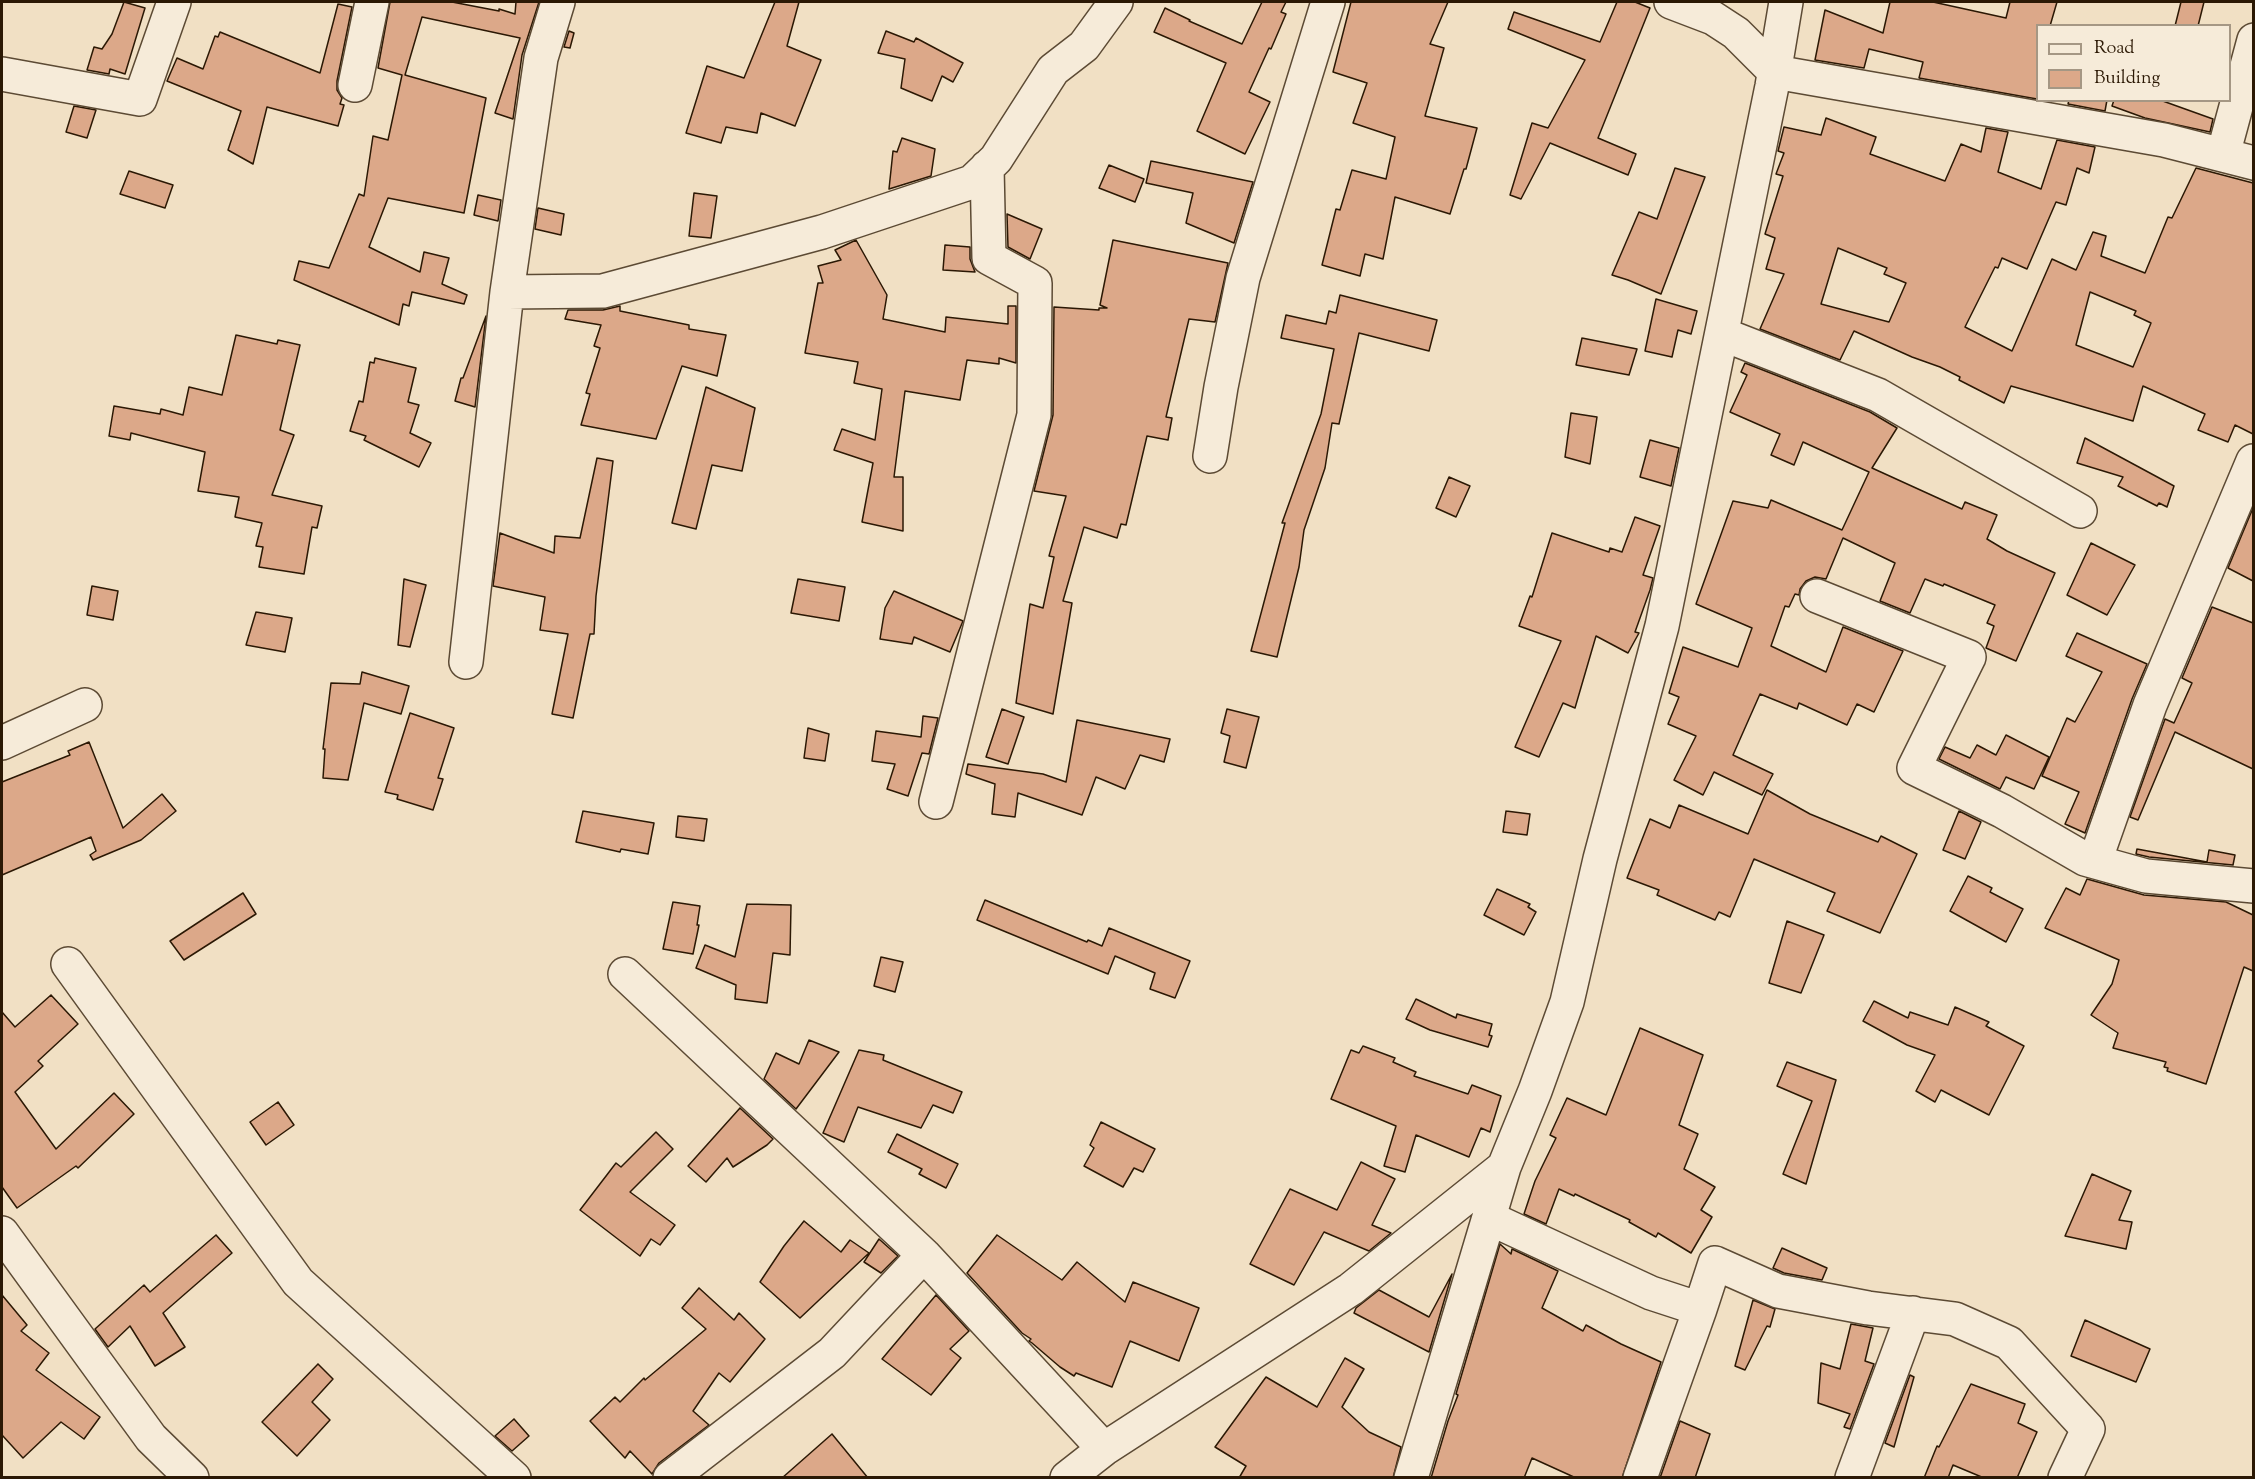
<!DOCTYPE html>
<style>
body{margin:0}
#map{position:relative;width:2255px;height:1479px;overflow:hidden;background:#f1e0c4;font-family:"Sorts Mill Goudy",serif}
canvas{display:block}
.frame{position:absolute;inset:0;border:3px solid #2b1804;pointer-events:none}
.legend{position:absolute;left:2036px;top:24px;width:195px;height:78px;box-sizing:border-box;background:#f6ebd9;border:2px solid #a59784;margin:0;padding:8px 10px;list-style:none;font-size:18px;color:#2b1804}
.legend li{display:flex;align-items:center;gap:12px;height:30px}
.legend b{width:30px;border:2px solid #a59784}
</style>
<div id="map">
<canvas width="2255" height="1479"></canvas>
<div class="frame"></div>
<ul class="legend">
<li><b style="height:8px;background:#f6ebd9"></b>Road</li>
<li><b style="height:16px;background:#dca889"></b>Building</li>
</ul>
</div>
<script>
const ctx = document.querySelector('canvas').getContext('2d');
ctx.lineJoin = 'round';
function fill(path, color) { ctx.fillStyle = color; ctx.fill(path, 'evenodd'); }
const shape = rows => new Path2D(rows.map(r => 'M' + r).join(''));
function trace(path, color, width, dash) { ctx.strokeStyle = color; ctx.lineWidth = width; ctx.lineCap = dash ? 'butt' : 'round'; ctx.setLineDash(dash || []); ctx.stroke(path); }
const building = shape([
 [124,2,145,8,125,74,110,69,109,74,87,70,94,47,102,49,112,34,124,2],
 [390,2,452,2,499,11,499,9,515,14,516,2,539,2,522,55,513,119,495,113,520,38,422,17,405,75,486,98,464,213,388,198,369,247,420,272,424,252,449,258,442,284,467,295,464,304,412,292,409,306,403,304,399,325,294,280,299,261,329,268,359,194,364,196,373,136,388,140,402,75,378,68,390,2],
 [775,2,799,2,787,46,821,60,795,126,761,113,757,133,726,127,721,143,686,133,707,66,744,78,775,2],
 [1262,2,1286,2,1281,12,1286,14,1271,49,1269,48,1249,92,1270,102,1245,154,1197,131,1226,63,1154,32,1165,8,1190,20,1189,21,1242,44,1262,2],
 [1351,2,1448,2,1430,44,1444,48,1425,116,1477,128,1466,169,1464,169,1450,214,1395,197,1383,259,1365,254,1360,276,1322,265,1336,209,1340,210,1352,170,1386,179,1395,137,1353,123,1367,83,1333,72,1351,2],
 [1617,2,1635,2,1650,8,1598,138,1636,154,1628,175,1550,143,1521,199,1510,195,1532,123,1548,128,1585,60,1508,29,1514,12,1600,42,1617,2],
 [1890,2,1933,2,2006,18,2010,2,2057,2,2050,26,2037,26,2037,99,1919,78,1923,62,1869,49,1864,68,1815,60,1825,10,1883,33,1890,2],
 [2181,2,2204,2,2198,26,2175,26,2181,2],
 [338,4,352,7,337,81,337,90,342,98,340,104,344,105,338,126,267,107,253,164,228,150,241,111,167,81,177,58,203,69,215,36,218,37,220,32,320,73,338,4],
 [569,31,574,33,570,48,564,47,569,31],
 [886,31,914,42,916,38,963,63,953,82,942,76,932,101,901,88,905,59,878,53,886,31],
 [2069,100,2107,100,2105,111,2068,104,2069,100],
 [2114,100,2160,100,2213,119,2210,132,2145,118,2112,106,2114,100],
 [74,106,96,110,87,138,66,132,74,106],
 [1826,118,1876,137,1870,154,1945,181,1961,144,1981,152,1986,128,2008,132,1998,172,2041,189,2057,140,2095,147,2089,173,2077,168,2066,205,2056,202,2027,269,2002,258,1998,268,1995,267,1965,327,2012,351,2052,259,2076,270,2093,232,2106,236,2101,256,2145,273,2168,217,2172,218,2196,168,2253,183,2253,434,2235,425,2228,442,2198,430,2205,414,2143,386,2133,421,2011,386,2004,403,1959,380,1960,377,1940,367,1912,357,1854,331,1840,360,1760,329,1784,274,1766,269,1775,238,1765,234,1783,176,1776,174,1784,153,1778,151,1784,127,1821,135,1826,118],
 [1838,248,1887,268,1884,274,1906,283,1889,322,1821,304,1838,248],
 [2090,292,2136,311,2134,315,2151,323,2133,367,2076,345,2090,292],
 [902,138,935,149,931,176,889,189,893,151,897,152,902,138],
 [1151,161,1253,182,1234,243,1186,223,1193,193,1146,183,1151,161],
 [1109,165,1144,179,1135,202,1099,188,1109,165],
 [1675,168,1705,177,1661,294,1628,280,1612,275,1639,212,1657,219,1675,168],
 [129,171,173,185,165,208,120,194,129,171],
 [694,193,717,196,711,238,689,236,694,193],
 [478,195,501,200,498,221,474,215,478,195],
 [538,208,564,214,561,235,535,229,538,208],
 [1007,214,1042,229,1030,259,1008,247,1007,214],
 [856,240,887,295,883,319,945,332,946,317,1008,324,1008,306,1016,306,1016,363,999,358,999,364,967,360,960,400,905,391,894,477,903,477,903,531,862,522,873,463,834,450,842,429,875,440,882,389,854,383,858,362,805,353,818,283,823,283,818,266,841,260,835,250,856,240],
 [1113,240,1228,263,1215,322,1189,319,1166,417,1172,418,1168,440,1147,436,1126,525,1121,524,1117,538,1084,527,1063,601,1072,603,1053,714,1016,703,1030,604,1043,608,1054,557,1049,556,1066,496,1034,491,1053,415,1054,307,1099,310,1099,308,1107,308,1100,305,1113,240],
 [945,245,970,247,970,259,975,272,943,270,945,245],
 [1340,295,1437,320,1429,351,1359,333,1339,424,1332,423,1325,468,1304,530,1299,567,1277,657,1251,651,1285,523,1282,523,1321,414,1334,349,1281,338,1286,315,1326,324,1329,311,1336,313,1340,295],
 [1656,299,1697,311,1691,334,1678,330,1672,357,1645,351,1656,299],
 [620,306,620,311,689,325,689,329,726,335,717,376,682,366,656,439,581,425,590,394,586,393,600,348,594,346,601,325,565,319,568,310,603,310,620,306],
 [486,316,475,407,455,401,461,378,463,378,486,316],
 [236,335,277,344,278,340,300,345,280,430,294,435,272,495,322,506,317,528,312,527,304,574,259,567,263,547,256,546,262,523,235,517,239,497,198,491,205,452,131,433,130,440,109,436,114,406,160,414,161,409,183,415,189,387,222,395,236,335],
 [1582,338,1637,349,1629,375,1576,365,1582,338],
 [375,358,416,368,408,402,419,405,410,433,431,443,419,467,364,440,366,436,350,431,359,401,363,402,370,362,374,363,375,358],
 [1745,363,1870,412,1897,428,1872,468,1962,509,1965,502,1997,515,1987,539,2007,551,2055,573,2016,661,1986,648,1994,626,1987,623,1995,605,1944,584,1943,586,1925,579,1910,613,1880,601,1895,563,1843,538,1826,579,1815,577,1806,581,1800,589,1799,595,1795,594,1789,607,1785,606,1771,646,1826,672,1843,627,1903,651,1874,712,1857,704,1847,725,1799,703,1797,709,1760,694,1733,755,1773,774,1762,795,1714,772,1703,795,1674,780,1696,736,1668,724,1679,697,1669,693,1683,647,1738,667,1752,628,1696,604,1733,501,1768,508,1771,500,1842,530,1869,472,1803,442,1794,465,1771,455,1780,434,1730,412,1747,375,1741,372,1745,363],
 [706,387,755,408,742,471,712,465,696,529,672,523,706,387],
 [1571,413,1597,417,1590,464,1565,457,1571,413],
 [2085,438,2174,486,2167,507,2159,503,2157,506,2118,486,2123,477,2077,463,2085,438],
 [1650,440,1679,448,1671,486,1640,477,1650,440],
 [597,458,613,461,596,596,594,634,590,634,573,718,552,714,568,634,540,630,545,597,493,586,500,533,554,553,555,536,580,538,597,458],
 [1449,477,1470,486,1456,517,1436,508,1449,477],
 [2253,508,2253,581,2228,568,2253,508],
 [1635,517,1660,526,1643,575,1653,578,1650,590,1635,632,1639,633,1628,653,1596,636,1575,708,1563,703,1539,757,1515,747,1561,641,1519,626,1530,596,1532,597,1552,533,1609,552,1610,548,1622,552,1635,517],
 [2091,543,2135,565,2107,615,2067,595,2091,543],
 [404,579,426,585,410,647,398,645,404,579],
 [798,579,845,587,839,621,791,613,798,579],
 [92,586,118,591,113,620,87,615,92,586],
 [894,591,963,621,950,652,914,637,912,644,880,639,885,608,894,591],
 [2212,607,2253,623,2253,769,2175,732,2138,820,2130,817,2165,719,2174,723,2192,683,2182,678,2212,607],
 [256,612,292,618,285,652,246,645,256,612],
 [2077,633,2147,664,2132,699,2085,833,2065,824,2079,792,2042,776,2067,718,2075,722,2102,672,2066,656,2077,633],
 [362,672,409,686,401,714,364,703,348,780,323,778,325,749,323,749,331,683,360,684,362,672],
 [1002,709,1024,717,1008,764,986,757,1002,709],
 [1227,709,1259,717,1246,768,1224,762,1230,736,1221,733,1227,709],
 [410,713,454,728,438,778,443,779,433,810,397,799,398,795,385,792,410,713],
 [923,716,938,718,929,754,922,753,908,796,887,789,895,764,872,761,876,731,921,737,923,716],
 [1077,720,1170,739,1164,762,1140,755,1125,789,1096,777,1082,815,1018,793,1015,817,992,814,995,784,966,774,968,764,1043,774,1066,782,1077,720],
 [808,728,829,734,825,761,804,758,808,728],
 [2006,735,2049,757,2034,789,2006,777,2000,789,1939,759,1945,747,1970,758,1977,745,1996,755,2006,735],
 [89,742,123,828,162,794,176,811,141,840,93,860,90,855,96,851,91,837,2,875,2,782,70,755,68,751,89,742],
 [1767,790,1810,814,1878,842,1881,836,1917,854,1880,933,1827,911,1835,893,1754,859,1730,917,1719,912,1715,920,1657,895,1659,890,1627,878,1650,819,1670,828,1679,805,1748,834,1767,790],
 [583,811,654,823,648,854,621,849,620,852,576,842,583,811],
 [1506,811,1530,814,1527,835,1503,832,1506,811],
 [1959,811,1981,822,1965,859,1943,850,1959,811],
 [678,816,707,819,704,841,676,837,678,816],
 [2137,849,2207,862,2209,850,2235,855,2233,865,2149,857,2136,854,2137,849],
 [1968,876,1992,888,1990,892,2023,909,2006,942,1950,911,1968,876],
 [2087,879,2144,895,2226,902,2253,915,2253,971,2244,967,2206,1084,2167,1071,2168,1068,2164,1067,2166,1062,2113,1048,2118,1033,2091,1015,2112,984,2119,960,2045,928,2066,888,2080,895,2087,879],
 [1497,889,1530,904,1528,907,1536,912,1524,935,1484,915,1497,889],
 [243,893,256,914,184,960,170,941,243,893],
 [985,900,1087,942,1088,940,1102,946,1109,928,1190,961,1175,998,1150,989,1155,973,1115,956,1108,974,977,920,985,900],
 [673,902,700,906,697,925,699,925,693,954,663,949,673,902],
 [747,904,791,905,790,955,773,953,767,1003,735,999,736,985,696,968,705,945,735,957,747,904],
 [1787,921,1824,935,1801,993,1769,983,1787,921],
 [881,957,903,962,895,992,874,986,881,957],
 [51,995,78,1024,38,1061,43,1066,15,1092,56,1149,114,1093,134,1114,78,1168,76,1166,17,1208,2,1187,2,1012,15,1027,51,995],
 [1416,999,1456,1018,1457,1014,1492,1024,1489,1035,1492,1036,1488,1047,1430,1030,1406,1019,1416,999],
 [1874,1001,1908,1018,1910,1012,1948,1025,1955,1007,1989,1022,1986,1026,2024,1046,1989,1115,1941,1090,1935,1102,1916,1091,1935,1055,1907,1045,1863,1021,1874,1001],
 [1640,1028,1703,1055,1679,1125,1698,1134,1684,1169,1715,1187,1701,1210,1712,1217,1691,1253,1658,1233,1656,1237,1629,1222,1630,1220,1575,1194,1574,1196,1559,1189,1546,1224,1524,1214,1535,1181,1556,1138,1550,1135,1567,1098,1606,1115,1640,1028],
 [809,1040,839,1052,796,1109,764,1079,776,1053,799,1064,809,1040],
 [1363,1046,1395,1058,1393,1062,1416,1072,1414,1076,1468,1094,1472,1085,1501,1096,1490,1132,1481,1128,1469,1157,1416,1135,1405,1172,1384,1166,1396,1126,1331,1099,1351,1050,1359,1053,1363,1046],
 [859,1050,884,1055,883,1060,962,1092,953,1113,933,1105,921,1128,858,1107,844,1142,823,1133,859,1050],
 [1787,1062,1836,1080,1806,1184,1783,1174,1812,1101,1777,1086,1787,1062],
 [278,1102,294,1125,266,1145,250,1122,278,1102],
 [740,1108,773,1139,767,1145,733,1167,727,1158,706,1182,688,1166,740,1108],
 [1101,1122,1155,1149,1143,1172,1134,1168,1123,1187,1084,1166,1094,1148,1090,1145,1101,1122],
 [656,1132,673,1149,630,1192,675,1225,660,1245,651,1239,640,1256,580,1210,616,1163,621,1167,656,1132],
 [897,1134,958,1164,946,1188,919,1174,922,1169,888,1152,897,1134],
 [1361,1162,1395,1179,1372,1225,1391,1233,1369,1251,1324,1232,1294,1285,1250,1264,1290,1189,1337,1210,1361,1162],
 [2092,1174,2131,1191,2119,1220,2132,1222,2126,1249,2065,1236,2092,1174],
 [804,1221,841,1252,850,1240,869,1253,800,1318,760,1282,784,1246,804,1221],
 [216,1235,232,1253,163,1313,185,1347,155,1366,130,1326,108,1347,95,1329,144,1285,150,1292,216,1235],
 [997,1235,1062,1280,1077,1262,1125,1302,1133,1282,1199,1308,1179,1361,1130,1341,1112,1387,1076,1373,1074,1376,1060,1367,1032,1343,1029,1341,1031,1339,1022,1333,967,1273,997,1235],
 [879,1239,898,1256,881,1273,864,1262,879,1239],
 [1500,1244,1511,1254,1512,1249,1558,1271,1542,1308,1583,1331,1586,1325,1621,1344,1661,1362,1622,1478,1576,1478,1532,1458,1524,1478,1431,1478,1448,1421,1458,1395,1456,1394,1500,1244],
 [1782,1248,1827,1268,1822,1280,1784,1273,1773,1268,1782,1248],
 [1452,1274,1429,1352,1354,1313,1356,1308,1379,1290,1429,1317,1452,1274],
 [699,1288,734,1320,739,1313,765,1339,730,1382,719,1373,693,1411,709,1425,659,1463,652,1474,630,1451,625,1458,590,1421,615,1397,620,1402,644,1378,645,1380,706,1329,682,1308,699,1288],
 [2,1295,27,1325,21,1331,49,1353,36,1370,100,1417,84,1439,61,1422,23,1458,2,1435,2,1295],
 [936,1295,969,1331,950,1349,961,1358,931,1395,882,1359,936,1295],
 [1753,1300,1775,1309,1770,1327,1767,1326,1745,1370,1735,1366,1753,1300],
 [2085,1320,2150,1349,2136,1382,2071,1356,2085,1320],
 [1851,1324,1873,1328,1865,1361,1874,1364,1850,1429,1844,1427,1850,1414,1818,1403,1821,1363,1840,1369,1851,1324],
 [1345,1358,1364,1369,1342,1407,1369,1432,1401,1447,1393,1478,1239,1478,1246,1466,1215,1447,1266,1377,1317,1407,1345,1358],
 [318,1364,333,1379,312,1402,330,1420,297,1456,262,1422,318,1364],
 [1910,1375,1914,1377,1894,1447,1885,1443,1910,1375],
 [1971,1384,2025,1404,2018,1423,2037,1432,2017,1478,1984,1478,1953,1465,1948,1478,1924,1478,1937,1446,1939,1447,1971,1384],
 [514,1419,529,1436,512,1451,495,1436,514,1419],
 [1680,1421,1710,1434,1695,1478,1660,1478,1680,1421],
 [832,1434,868,1478,782,1478,832,1434]
]);
fill(building, '#dca889');
trace(building, '#2b1804', 1.5);
const minor = shape([
 [1671,2,1713,18,1736,33,1775,72,2164,140,2254,163],
 [2,74,140,99,174,2],
 [355,85,372,2],
 [2223,155,2254,40],
 [507,292,603,291,822,232,972,182,996,159,1053,70,1084,46,1116,2],
 [1722,334,1878,395,2080,511],
 [1210,456,1221,387,1243,278,1328,2],
 [1817,596,1969,657,1914,768,2002,811,2085,859,2146,876,2254,886],
 [466,662,507,292,541,58,558,2],
 [2,743,85,705],
 [936,802,1034,415,1035,283,989,258,987,167],
 [2095,861,2150,705,2253,461],
 [68,964,298,1282,514,1478],
 [625,974,924,1255,1104,1449],
 [1489,1218,1651,1293,1700,1309,1640,1478],
 [2,1233,151,1438,192,1478],
 [1700,1309,1715,1263,1778,1291,1868,1308,1955,1319,2009,1343,2088,1429,2065,1478],
 [670,1478,832,1353,924,1255],
 [1067,1478,1104,1449,1351,1289,1504,1167],
 [1411,1478,1504,1167,1535,1091,1567,1002,1600,859,1662,626,1772,86,1786,2],
 [1852,1478,1913,1313]
]);
trace(minor, '#5c4a34', 36);
trace(minor, '#f6ebd9', 33);
</script>
